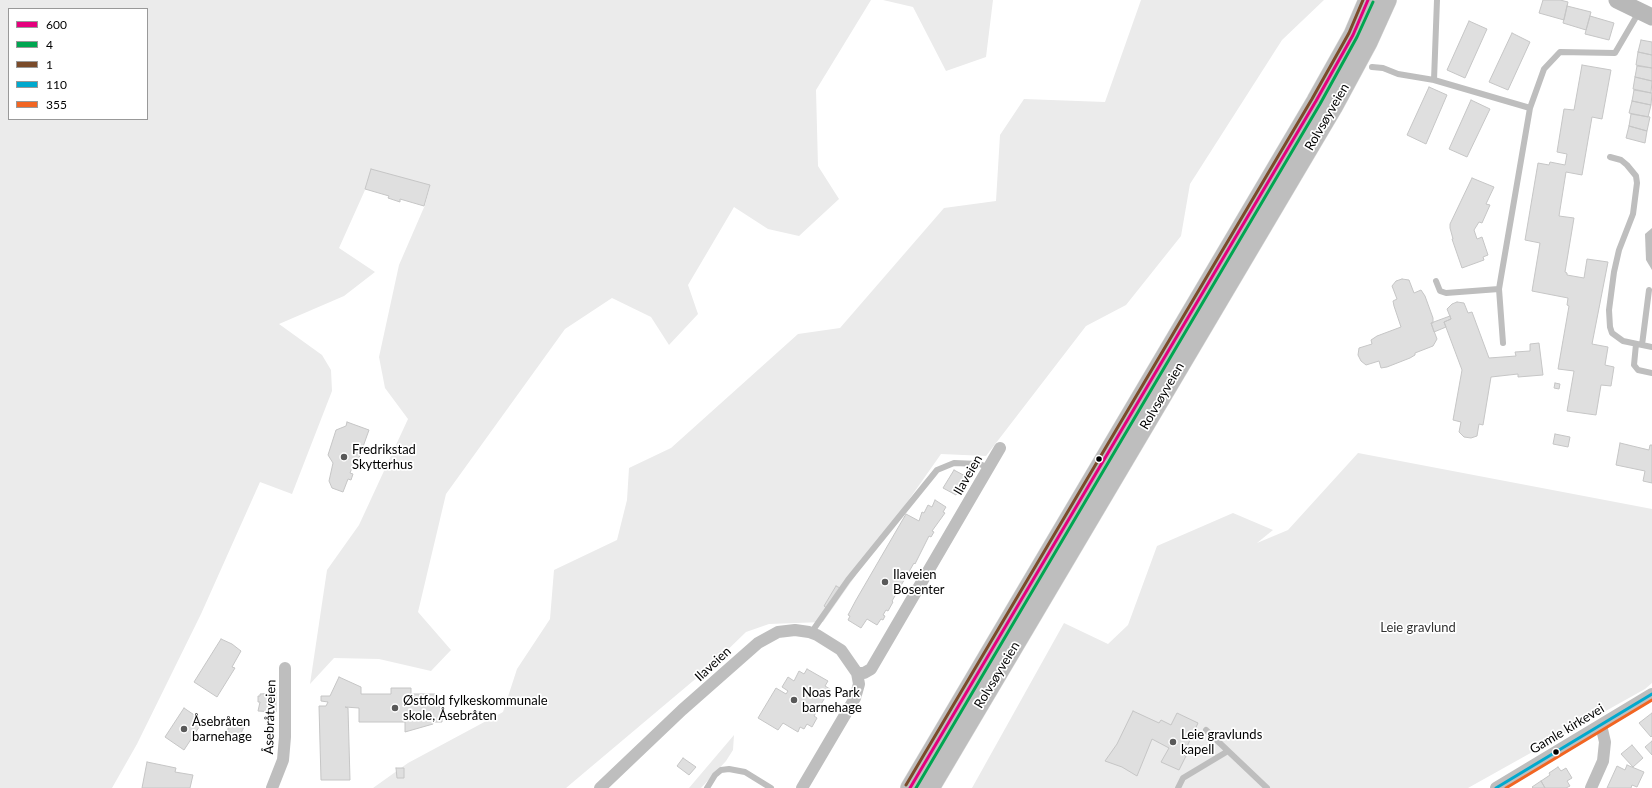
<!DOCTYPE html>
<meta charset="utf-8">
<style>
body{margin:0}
#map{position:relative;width:1652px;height:788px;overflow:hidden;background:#fff;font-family:Lato,sans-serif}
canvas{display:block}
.legend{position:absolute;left:8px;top:8px;width:140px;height:112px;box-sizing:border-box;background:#fff;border:1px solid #999;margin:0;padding:5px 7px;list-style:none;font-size:12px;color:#000}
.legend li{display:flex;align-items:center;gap:8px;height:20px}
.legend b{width:20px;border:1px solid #999}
</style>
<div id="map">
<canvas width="1652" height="788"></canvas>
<ul class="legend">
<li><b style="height:5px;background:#e5007d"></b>600</li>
<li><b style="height:5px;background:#00a651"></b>4</li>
<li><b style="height:5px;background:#7a4b2a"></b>1</li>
<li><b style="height:5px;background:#00a9ce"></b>110</li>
<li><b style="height:5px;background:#f26522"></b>355</li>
</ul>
</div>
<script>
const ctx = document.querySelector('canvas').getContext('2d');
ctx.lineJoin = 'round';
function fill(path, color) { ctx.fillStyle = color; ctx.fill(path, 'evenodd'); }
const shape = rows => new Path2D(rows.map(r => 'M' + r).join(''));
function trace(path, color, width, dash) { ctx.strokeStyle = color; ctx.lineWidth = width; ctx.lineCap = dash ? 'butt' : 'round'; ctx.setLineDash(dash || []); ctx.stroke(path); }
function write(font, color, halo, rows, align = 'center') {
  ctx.font = font + ' Lato,sans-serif'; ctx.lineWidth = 3.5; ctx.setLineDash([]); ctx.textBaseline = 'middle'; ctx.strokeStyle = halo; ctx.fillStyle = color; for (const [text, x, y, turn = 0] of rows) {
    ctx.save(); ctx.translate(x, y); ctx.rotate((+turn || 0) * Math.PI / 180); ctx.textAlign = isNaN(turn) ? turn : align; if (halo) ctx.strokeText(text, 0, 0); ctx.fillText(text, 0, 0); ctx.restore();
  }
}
fill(shape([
 [0,0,871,0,816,90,818,166,839,199,799,236,768,229,734,207,688,285,698,314,669,345,651,317,612,298,565,329,446,494,418,612,451,650,431,671,379,659,334,658,310,684,327,570,359,525,408,419,385,388,379,357,399,265,425,205,430,186,371,170,365,190,339,248,375,272,344,296,279,324,322,355,331,370,332,391,292,494,260,482,201,614,137,744,112,788,0,788],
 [9,9,147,9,147,119,9,119],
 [883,0,993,0,986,57,946,71,913,7],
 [1141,0,1324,0,1282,40,1190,184,1181,236,1126,305,1086,326,986,456,941,454,823,622,769,624,746,632,712,665,566,788,373,788,408,763,503,712,517,669,550,619,554,570,617,540,627,500,629,468,671,448,798,334,840,328,944,208,996,201,1000,135,1024,99,1105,102],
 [1358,453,1652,509,1652,683,1645,689,1468,788,972,788,1064,623,1108,644,1128,625,1157,546,1233,513,1273,530,1257,543,1288,530],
 [734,735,733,750,726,761,701,788,689,788]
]), '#ebebeb');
fill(shape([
 [1652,228,1652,270,1646,260,1645,234]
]), '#bebebe');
const building = shape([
 [1543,0,1560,0,1568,2,1564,20,1539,13,1543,0],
 [1567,6,1591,12,1586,30,1563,23,1567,6],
 [1590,16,1614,23,1609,40,1585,34,1590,16],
 [1469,21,1487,29,1465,78,1447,70,1469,21],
 [1512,33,1530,42,1508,90,1489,82,1512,33],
 [1641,40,1652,42,1652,55,1638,52,1641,40],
 [1638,52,1652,55,1652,68,1636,65,1638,52],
 [1582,65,1611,70,1602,119,1592,117,1582,175,1566,172,1559,216,1574,218,1565,272,1567,273,1567,275,1584,278,1587,259,1608,262,1592,344,1608,347,1605,365,1614,367,1611,386,1601,385,1596,415,1567,411,1574,371,1558,369,1569,306,1567,305,1568,298,1532,291,1540,243,1525,240,1538,163,1549,165,1550,162,1565,165,1567,154,1557,152,1564,109,1574,110,1582,65],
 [1637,66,1652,68,1652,81,1635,77,1637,66],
 [1635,77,1652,81,1651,93,1633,89,1635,77],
 [1429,87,1447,95,1426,144,1407,135,1429,87],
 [1634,90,1652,93,1651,105,1632,101,1634,90],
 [1471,100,1490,109,1467,157,1449,149,1471,100],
 [1632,101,1651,105,1648,117,1629,113,1632,101],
 [1631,114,1650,117,1647,131,1629,126,1631,114],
 [1629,126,1647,131,1645,143,1626,138,1629,126],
 [371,169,430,185,424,206,400,199,400,202,388,198,389,196,365,189,371,169],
 [1472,178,1494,187,1486,204,1490,205,1482,223,1479,222,1474,230,1477,239,1482,237,1488,255,1483,257,1484,260,1462,268,1452,239,1453,239,1450,228,1450,224,1472,178],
 [1402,279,1409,280,1414,293,1421,290,1425,296,1433,318,1433,323,1431,323,1437,339,1433,346,1415,353,1415,355,1410,358,1387,367,1381,368,1379,361,1366,365,1361,361,1358,355,1359,348,1372,344,1371,340,1377,336,1401,327,1394,306,1393,301,1397,299,1392,286,1396,281,1402,279],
 [1457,302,1464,303,1468,313,1472,312,1489,358,1516,356,1515,352,1530,351,1530,344,1539,343,1543,375,1518,377,1518,374,1491,377,1483,425,1479,424,1477,436,1471,438,1464,437,1459,432,1461,422,1453,420,1462,370,1444,322,1451,319,1447,309,1452,304,1457,302],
 [1450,316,1451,319,1444,322,1446,327,1434,332,1431,323,1450,316],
 [1555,383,1560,384,1559,389,1554,388,1555,383],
 [347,422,369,430,355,469,352,468,350,473,353,474,351,480,348,479,343,492,332,488,329,481,333,463,328,455,336,430,346,426,347,422],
 [1555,434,1570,437,1568,447,1553,444,1555,434],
 [1620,443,1649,450,1650,445,1652,445,1652,483,1643,481,1645,471,1616,465,1620,443],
 [954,470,967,477,956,495,943,488,954,470],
 [935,500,946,507,943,512,945,513,932,531,934,532,931,537,929,536,915,564,914,563,892,601,893,602,888,611,886,610,883,615,885,616,883,620,881,619,877,625,867,619,861,628,848,620,850,616,848,615,856,600,906,514,919,521,922,512,924,513,928,505,932,507,935,500],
 [836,586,840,588,828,609,824,606,836,586],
 [221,639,232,644,241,651,232,667,235,668,217,697,194,682,221,639],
 [807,669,828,681,825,686,830,689,814,716,817,718,812,727,807,724,804,729,800,727,798,732,783,723,778,730,758,718,776,688,786,694,788,691,782,687,788,677,794,681,799,671,804,674,807,669],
 [339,677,361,687,361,694,391,694,391,688,411,688,411,694,435,694,435,702,439,703,439,707,442,707,442,722,433,722,433,724,405,732,405,722,359,722,359,708,345,707,348,708,350,780,321,780,319,706,326,706,328,702,321,701,321,696,330,696,339,677],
 [276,693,276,712,258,711,260,702,258,702,258,696,260,696,260,694,276,693],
 [184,708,203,721,184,750,165,737,184,708],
 [1133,711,1159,723,1161,720,1171,725,1177,713,1198,723,1183,755,1186,756,1179,770,1161,762,1169,748,1152,739,1137,776,1122,767,1105,761,1117,744,1133,711],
 [1652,713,1652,736,1651,737,1639,723,1652,713],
 [233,717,246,723,239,737,227,731,233,717],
 [1652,741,1652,755,1645,747,1652,741],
 [1632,745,1643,758,1633,767,1621,754,1632,745],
 [683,758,696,767,689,775,677,766,683,758],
 [147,762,176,768,175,772,193,775,190,788,142,788,147,762],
 [1627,765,1644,772,1637,787,1632,785,1631,788,1607,788,1617,766,1625,770,1627,765],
 [1558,767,1561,771,1566,768,1572,778,1567,781,1570,786,1566,788,1545,788,1541,781,1550,775,1549,773,1558,767],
 [396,768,404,768,404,778,397,778,396,768],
 [1541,781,1545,788,1533,788,1532,787,1541,781]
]);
fill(building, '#dfdfdf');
trace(building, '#c6c6c6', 1);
const primary = shape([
 [910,788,1316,101,1353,35,1368,0],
 [930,788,1333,107,1368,42,1387,0]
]);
trace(primary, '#dbdbdb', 20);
trace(shape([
 [1437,0,1434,80,1530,108],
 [1372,67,1383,68,1398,74,1434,80],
 [1610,157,1621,160,1627,165,1636,176,1637,183,1633,214,1619,250,1614,272,1609,310,1610,327,1612,333,1623,341,1652,347],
 [1436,281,1440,291,1446,293,1499,289],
 [1503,343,1499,289,1501,277,1530,108,1544,69,1560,52,1615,53,1639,12],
 [1636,344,1634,365,1638,370,1652,373],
 [1642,345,1649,290],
 [811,633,848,580,937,470,954,463,979,464,988,467],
 [1206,730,1267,788],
 [707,788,715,775,721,770,729,769,745,772,771,788],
 [1178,788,1183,778,1228,751]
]), '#bebebe', 6);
trace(shape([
 [857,673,864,673,871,669,1000,448],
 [272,788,283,760,285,737,285,668],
 [600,788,682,710,758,643,778,632,795,630,809,632,817,635,841,650,857,673,859,684,855,698,802,788],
 [1496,788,1652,694],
 [1591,788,1603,761,1605,742,1601,725]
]), '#bebebe', 12);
trace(shape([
 [1617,0,1652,17]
]), '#b8b8b8', 17);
trace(primary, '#bebebe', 19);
trace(shape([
 [910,788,1316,101,1353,35,1368,0]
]), '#e5007d', 3);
trace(shape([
 [916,788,1320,104,1357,37,1373,2]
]), '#00a651', 3);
trace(shape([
 [906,785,1312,99,1349,33,1363,0]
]), '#7a4b2a', 3);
trace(shape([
 [1496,788,1652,694]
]), '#00a9ce', 3);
trace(shape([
 [1506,788,1652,700]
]), '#f26522', 3);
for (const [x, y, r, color] of [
 [344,457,4,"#595959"],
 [1099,459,3.5,"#000"],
 [885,582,4,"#595959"],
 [794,700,4,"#595959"],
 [395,708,4,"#595959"],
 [184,729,4,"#595959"],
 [1173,742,4,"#595959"],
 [1556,752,3.5,"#000"]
]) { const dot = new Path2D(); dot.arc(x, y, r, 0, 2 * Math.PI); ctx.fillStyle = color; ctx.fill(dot); trace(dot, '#fff', 1.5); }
write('13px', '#000', '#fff', [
 ["Rolvsøyveien",1327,117,-60],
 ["Rolvsøyveien",1162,396,-60],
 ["Ilaveien",968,475,-60],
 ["Ilaveien",713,664,-43],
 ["Rolvsøyveien",997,675,-59],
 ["Åsebråtveien",270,717,-88],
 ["Gamle kirkevei",1567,729,-31]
]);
write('13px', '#000', '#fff', [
 ["Fredrikstad",352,450],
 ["Skytterhus",352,465],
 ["Ilaveien",893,575],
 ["Bosenter",893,590],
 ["Noas Park",802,693],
 ["barnehage",802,708],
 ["Østfold fylkeskommunale",403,701],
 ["skole, Åsebråten",403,716],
 ["Åsebråten",192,722],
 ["barnehage",192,737],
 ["Leie gravlunds",1181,735],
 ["kapell",1181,750]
], 'left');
write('13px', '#323232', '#fff', [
 ["Leie gravlund",1418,628]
]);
</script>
